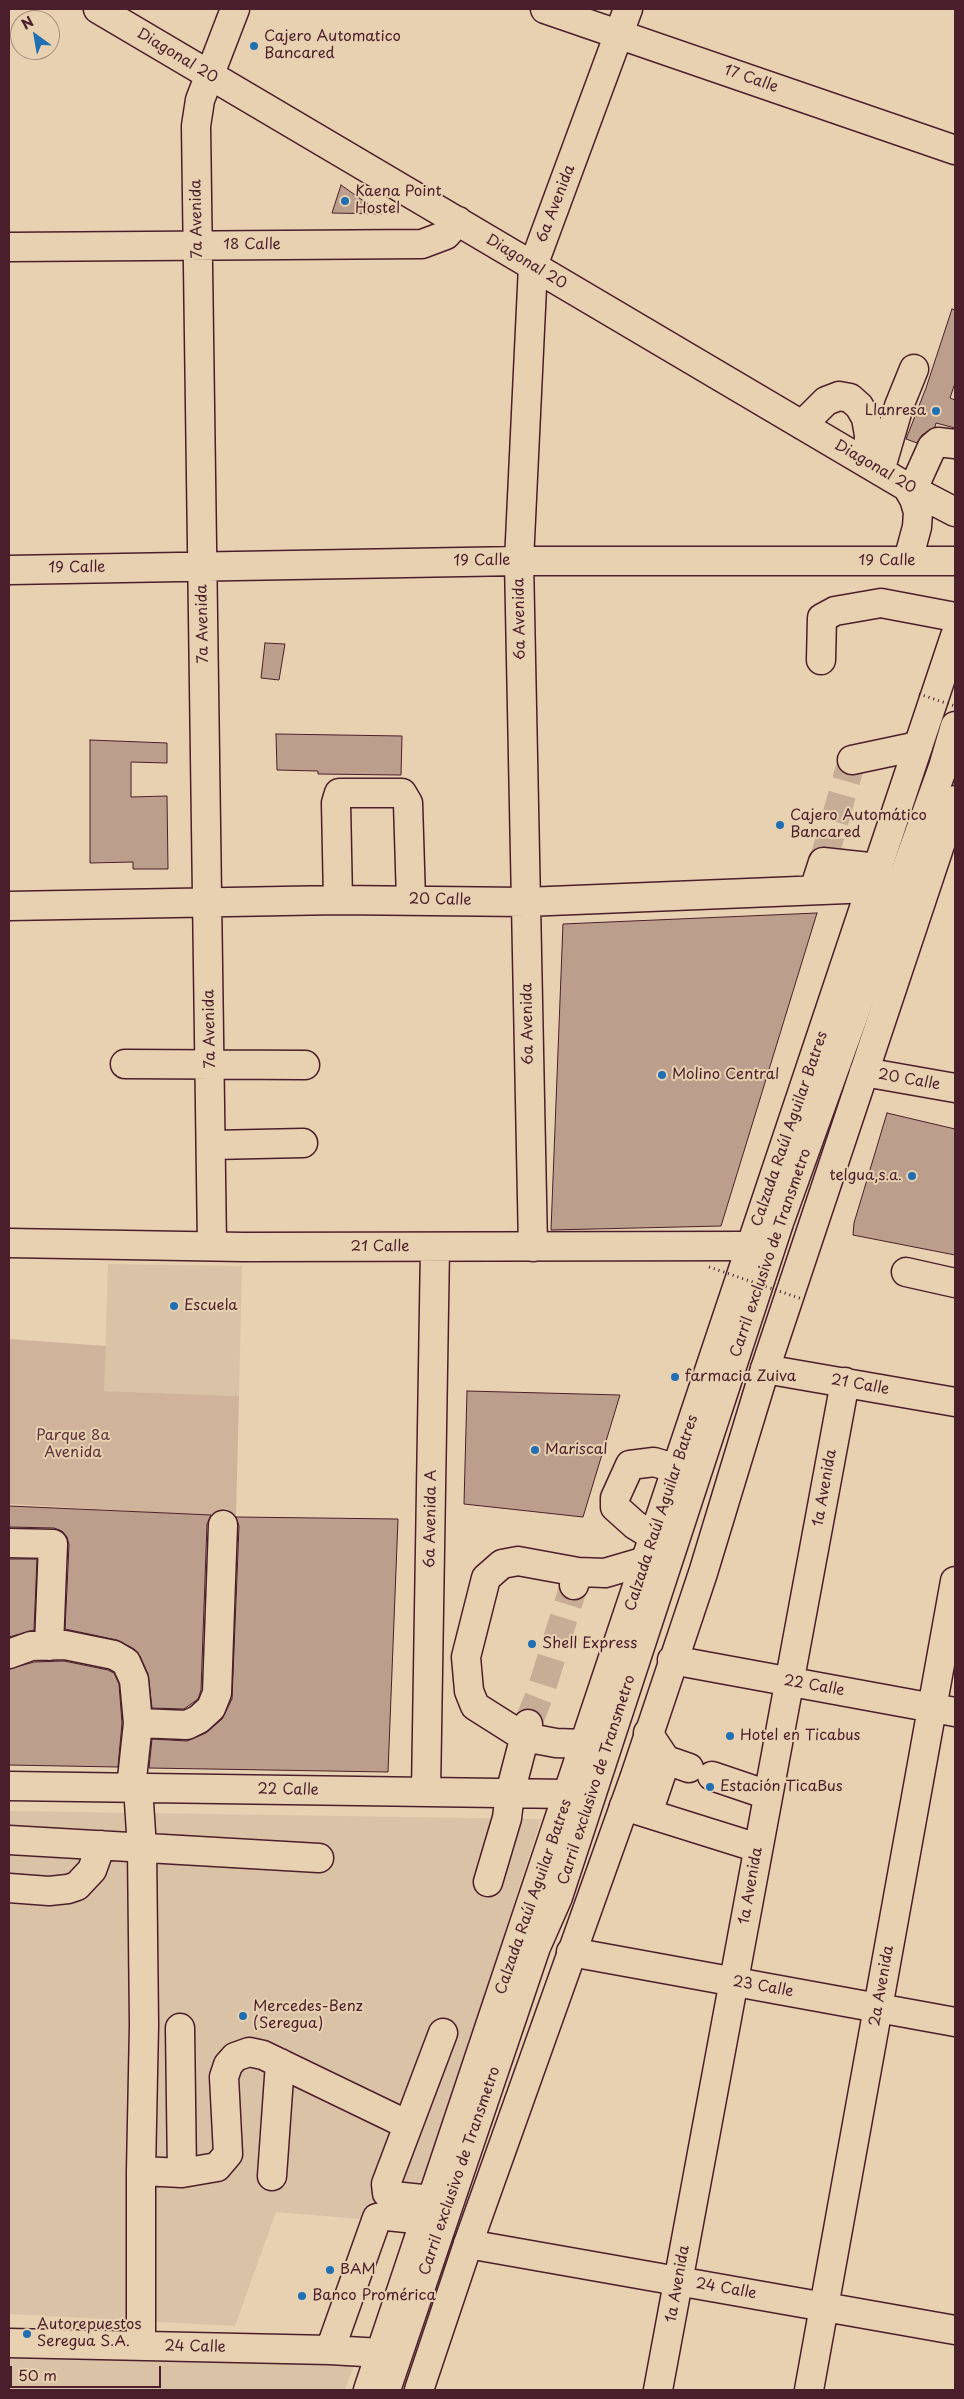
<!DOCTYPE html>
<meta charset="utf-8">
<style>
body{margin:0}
#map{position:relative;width:964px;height:2399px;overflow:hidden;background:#e8d1b1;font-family:"Playpen Sans",sans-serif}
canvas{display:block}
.frame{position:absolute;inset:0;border:10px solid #4a1f2b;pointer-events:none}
.north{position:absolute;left:10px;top:10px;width:50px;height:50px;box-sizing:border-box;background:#e8d1b1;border:1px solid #a98a7b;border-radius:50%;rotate:328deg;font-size:14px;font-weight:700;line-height:20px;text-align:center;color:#4a1f2b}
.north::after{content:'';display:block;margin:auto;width:18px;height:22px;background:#1f6fb2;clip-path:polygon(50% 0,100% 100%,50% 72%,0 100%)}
.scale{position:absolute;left:10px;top:2366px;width:151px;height:22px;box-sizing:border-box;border:2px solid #4a1f2b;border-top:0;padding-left:6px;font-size:15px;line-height:18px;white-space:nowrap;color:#4a1f2b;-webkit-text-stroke:4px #e8d1b1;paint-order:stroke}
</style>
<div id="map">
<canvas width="964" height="2399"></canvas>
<div class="frame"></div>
<div class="north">N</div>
<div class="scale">50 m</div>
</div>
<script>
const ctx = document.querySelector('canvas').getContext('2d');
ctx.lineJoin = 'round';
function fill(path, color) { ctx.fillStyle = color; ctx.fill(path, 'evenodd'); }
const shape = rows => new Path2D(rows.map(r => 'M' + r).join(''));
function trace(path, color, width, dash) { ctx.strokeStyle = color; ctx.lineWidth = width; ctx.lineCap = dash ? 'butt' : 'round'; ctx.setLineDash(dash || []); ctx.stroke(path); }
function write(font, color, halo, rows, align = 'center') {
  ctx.font = font + ' "Playpen Sans",sans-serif'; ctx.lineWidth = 4; ctx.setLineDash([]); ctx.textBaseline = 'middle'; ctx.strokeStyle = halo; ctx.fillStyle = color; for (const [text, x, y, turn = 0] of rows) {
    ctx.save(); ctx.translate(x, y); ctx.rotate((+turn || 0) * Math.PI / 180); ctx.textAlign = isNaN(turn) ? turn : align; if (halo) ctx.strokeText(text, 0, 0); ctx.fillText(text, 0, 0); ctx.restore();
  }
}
fill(shape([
 [108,1264,242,1266,239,1396,104,1391],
 [9,1811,541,1819,411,2223,276,2212,235,2326,9,2314],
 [9,2355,354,2365,345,2390,9,2390]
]), '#dac2a6');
fill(shape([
 [9,1339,106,1346,104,1391,239,1396,236,1517,9,1504]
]), '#cfb49b');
const building = shape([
 [341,185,382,214,332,213,341,185],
 [952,309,955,310,955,383,950,398,955,400,955,428,936,423,935,427,922,435,917,443,906,439,926,388,952,309],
 [265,643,285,644,279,680,261,678,265,643],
 [276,734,402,736,401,775,318,774,318,771,277,770,276,734],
 [90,740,167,743,167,763,131,762,131,797,167,796,168,869,133,869,133,862,90,863,90,740],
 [817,913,721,1226,551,1230,563,924,817,913],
 [887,1113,955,1129,955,1255,853,1235,854,1223,887,1113],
 [467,1391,620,1395,583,1517,464,1504,467,1391],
 [9,1506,211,1515,207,1524,201,1690,198,1699,184,1709,152,1708,148,1674,140,1656,134,1649,117,1640,65,1629,69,1545,67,1537,62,1531,54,1528,9,1527,9,1506],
 [236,1517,398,1519,388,1772,149,1768,152,1739,187,1741,206,1733,222,1719,232,1699,239,1526,236,1517],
 [9,1559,37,1559,34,1630,9,1637,9,1559],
 [64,1661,108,1670,114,1673,119,1684,122,1723,118,1767,9,1765,9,1669,34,1662,64,1661]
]);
fill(building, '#bb9f8c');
trace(building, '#4a1f2b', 1);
trace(shape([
 [823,862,852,760],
 [528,1724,541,1691,574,1585]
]), '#c8ad96', 28, [28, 14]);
const minor = shape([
 [98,9,907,487,955,512],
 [545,9,955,150],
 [9,247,422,244,446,235,458,221],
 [802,425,826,401,839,396,850,398,859,406,866,418,869,435,868,464],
 [880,471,899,406,914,369],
 [907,487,914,499,918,512,917,527,908,560],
 [913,489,932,447,938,442,955,444],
 [9,570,519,561,955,561],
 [821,660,822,618,835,611,881,603,955,617],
 [852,760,918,746],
 [814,890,823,862,878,868],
 [338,900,336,803,339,793,402,793,408,803,411,900],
 [9,906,338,900,525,902,872,888],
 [125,1064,305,1065],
 [864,1072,955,1088],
 [212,1145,303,1143],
 [9,1243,243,1247,750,1246],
 [212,1246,196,126,200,100,235,9],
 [533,1247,519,561,533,266,628,9],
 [906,1272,955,1283],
 [765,1369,955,1402],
 [653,1536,635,1525,615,1507,615,1498,630,1465,654,1462,677,1469],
 [9,1543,53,1544,49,1646],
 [578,1572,518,1561,502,1564,486,1578,466,1657,469,1691,475,1706,524,1737,556,1743,585,1744],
 [574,1585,578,1572,605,1573,646,1561],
 [9,1654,31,1646,65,1645,114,1655,126,1662,134,1680,138,1723,187,1725,199,1719,211,1708,217,1693,223,1525],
 [672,1660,955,1712],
 [648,1733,666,1760,689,1768],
 [712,1776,768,1795],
 [9,1786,568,1794],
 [138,1787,142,1848,144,2025,141,2171,182,2173,217,2167,228,2154,224,2077,228,2065,235,2057,249,2052,263,2055,408,2125],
 [131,1788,138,1723],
 [426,1792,435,1247],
 [624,1806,758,1848],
 [648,1813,666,1760],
 [9,1840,319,1858],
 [488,1882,507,1818,510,1793,528,1724],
 [9,1888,49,1891,68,1889,77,1886,92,1870,101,1845],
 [571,1952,955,2022],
 [180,2028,182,2173],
 [141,2171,141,2346],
 [272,2176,280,2063],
 [432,2200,393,2196,387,2193,386,2184,443,2033],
 [468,2244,955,2330],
 [9,2343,330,2350,381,2353],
 [330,2350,377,2218,387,2216,425,2220],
 [386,2390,536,1947,558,1897,780,1220,943,767,955,726],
 [658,2390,845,1382],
 [809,2390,955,1581]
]);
const highway = shape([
 [368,2390,955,636],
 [419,2390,468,2244,635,1776,703,1573,765,1369,955,800]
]);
trace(minor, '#4a1f2b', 31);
trace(highway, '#4a1f2b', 31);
trace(minor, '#e8d1b1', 28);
trace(highway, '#e8d1b1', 28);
trace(shape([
 [919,694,955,706],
 [709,1267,802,1299]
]), '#4a1f2b', 3, [1, 4]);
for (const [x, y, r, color] of [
 [254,46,5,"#1f6fb2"],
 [345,201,5,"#1f6fb2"],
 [936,411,5,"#1f6fb2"],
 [780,825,5,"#1f6fb2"],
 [662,1075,5,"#1f6fb2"],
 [912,1176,5,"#1f6fb2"],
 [174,1306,5,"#1f6fb2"],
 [675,1377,5,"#1f6fb2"],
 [535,1450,5,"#1f6fb2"],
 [532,1644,5,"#1f6fb2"],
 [730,1736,5,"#1f6fb2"],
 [710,1787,5,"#1f6fb2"],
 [243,2016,5,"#1f6fb2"],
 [330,2270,5,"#1f6fb2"],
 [302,2296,5,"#1f6fb2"],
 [27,2334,5,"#1f6fb2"]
]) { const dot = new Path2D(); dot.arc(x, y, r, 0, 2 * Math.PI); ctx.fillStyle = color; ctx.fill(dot); trace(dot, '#e8d1b1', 2); }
write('15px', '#4a1f2b', '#e8d1b1', [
 ["Cajero Automatico",264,37],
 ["Bancared",264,54],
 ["Kaena Point",355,192],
 ["Hostel",355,209],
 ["Llanresa",926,411,"right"],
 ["Cajero Automático",790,816],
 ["Bancared",790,833],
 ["Molino Central",672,1075],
 ["telgua,s.a.",902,1176,"right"],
 ["Escuela",184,1306],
 ["farmacia Zuiva",685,1377],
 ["Mariscal",545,1450],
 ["Shell Express",542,1644],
 ["Hotel en Ticabus",740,1736],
 ["Estación TicaBus",720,1787],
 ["Mercedes-Benz",253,2007],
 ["(Seregua)",253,2024],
 ["BAM",340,2270],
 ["Banco Promérica",312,2296],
 ["Autorepuestos",37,2325],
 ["Seregua S.A.",37,2342]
], 'left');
write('15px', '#4a1f2b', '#e8d1b1', [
 ["Diagonal 20",177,56,31],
 ["17 Calle",751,79,19],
 ["6a Avenida",556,204,-69],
 ["7a Avenida",197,219,-91],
 ["18 Calle",252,245],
 ["Diagonal 20",526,262,31],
 ["Diagonal 20",875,467,30],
 ["19 Calle",482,561,-1],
 ["19 Calle",887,561],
 ["19 Calle",77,568,-1],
 ["6a Avenida",520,619,-91],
 ["7a Avenida",203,624,-91],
 ["20 Calle",440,900,1],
 ["6a Avenida",528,1024,-91],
 ["7a Avenida",210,1029,-91],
 ["20 Calle",909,1080,10],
 ["Calzada Raúl Aguilar Batres",790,1129,-71],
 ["21 Calle",380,1247],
 ["Carril exclusivo de Transmetro",771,1253,-71],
 ["21 Calle",860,1385,10],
 ["1a Avenida",825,1488,-80],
 ["Calzada Raúl Aguilar Batres",662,1513,-72],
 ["6a Avenida A",431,1519,-89],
 ["22 Calle",814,1686,10],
 ["Carril exclusivo de Transmetro",597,1780,-72],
 ["22 Calle",288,1790,1],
 ["1a Avenida",751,1886,-80],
 ["Calzada Raúl Aguilar Batres",534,1897,-71],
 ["2a Avenida",882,1986,-80],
 ["23 Calle",763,1987,10],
 ["Carril exclusivo de Transmetro",460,2171,-71],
 ["1a Avenida",678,2284,-80],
 ["24 Calle",726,2289,10],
 ["24 Calle",195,2347,1]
]);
write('15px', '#5e353c', '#e8d1b1', [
 ["Parque 8a",73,1436],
 ["Avenida",73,1453]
]);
</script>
